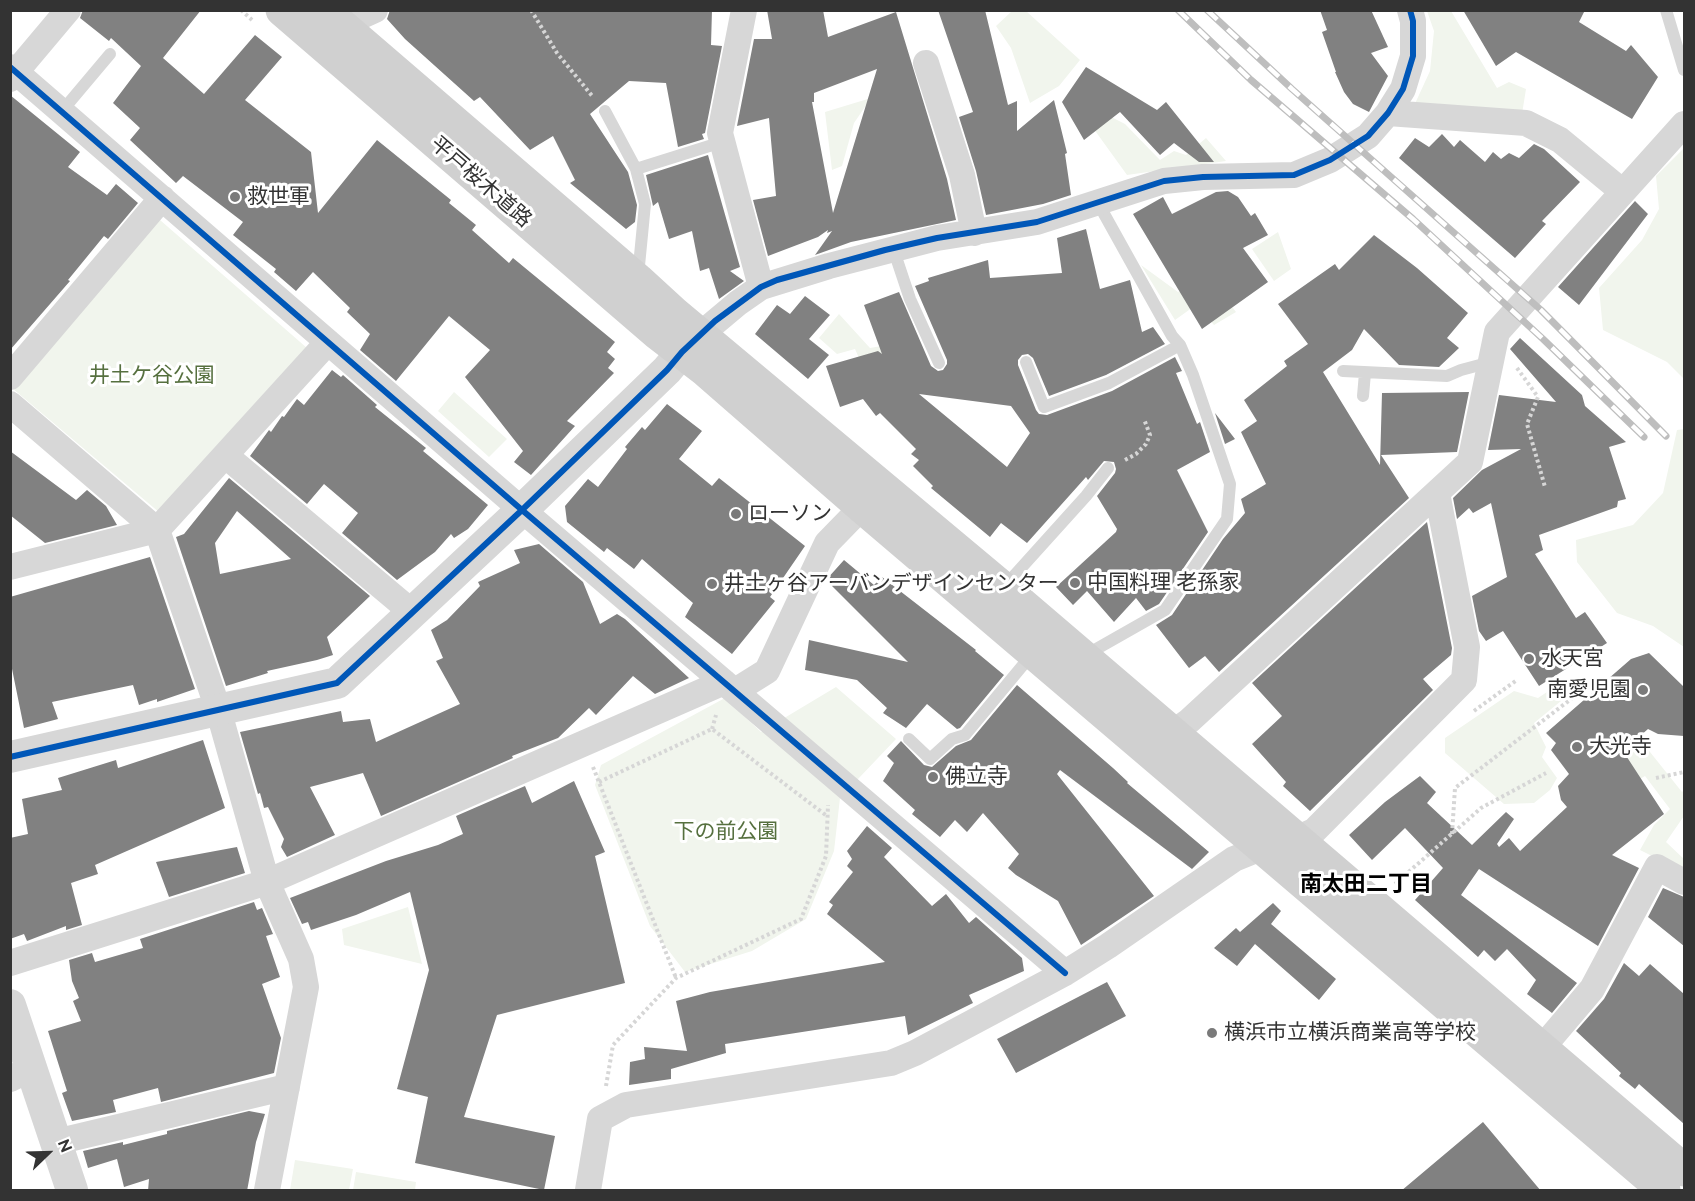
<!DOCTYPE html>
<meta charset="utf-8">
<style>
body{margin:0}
#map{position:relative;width:1695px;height:1201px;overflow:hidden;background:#fff;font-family:Raleway,sans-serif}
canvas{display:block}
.frame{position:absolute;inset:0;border:12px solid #333;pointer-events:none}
.north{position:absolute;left:18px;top:1123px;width:60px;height:60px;-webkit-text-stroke:4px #fff;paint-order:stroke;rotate:67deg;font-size:16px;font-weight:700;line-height:24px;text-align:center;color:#333}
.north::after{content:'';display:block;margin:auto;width:21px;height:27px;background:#333;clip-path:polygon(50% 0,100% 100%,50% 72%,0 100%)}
</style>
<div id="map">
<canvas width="1695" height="1201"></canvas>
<div class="frame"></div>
<div class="north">N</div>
</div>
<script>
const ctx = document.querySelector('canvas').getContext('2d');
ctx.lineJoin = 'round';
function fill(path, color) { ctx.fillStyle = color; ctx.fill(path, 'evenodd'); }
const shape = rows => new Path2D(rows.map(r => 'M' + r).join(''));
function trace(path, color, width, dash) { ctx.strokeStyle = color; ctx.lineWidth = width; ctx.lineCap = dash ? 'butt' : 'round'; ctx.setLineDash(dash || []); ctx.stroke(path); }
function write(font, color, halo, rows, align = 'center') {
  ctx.font = font + ' Raleway,"Noto Sans JP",sans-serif'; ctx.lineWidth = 6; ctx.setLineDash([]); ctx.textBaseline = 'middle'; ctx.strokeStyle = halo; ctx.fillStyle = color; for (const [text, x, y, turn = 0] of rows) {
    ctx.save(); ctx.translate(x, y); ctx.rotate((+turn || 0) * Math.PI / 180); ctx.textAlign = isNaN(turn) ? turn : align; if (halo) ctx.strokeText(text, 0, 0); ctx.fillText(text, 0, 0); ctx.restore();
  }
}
fill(shape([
 [1012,11,1026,11,1080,60,1059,86,1030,103,1011,48,996,26],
 [1427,11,1451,11,1497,88,1509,82,1526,89,1522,114,1413,108,1430,71,1434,31],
 [1070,96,1125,124,1160,160,1174,151,1186,155,1206,138,1226,161,1127,175],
 [871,98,854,123,842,166,832,170,825,112],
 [1684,148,1684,379,1667,362,1603,330,1599,288,1642,240,1659,209,1656,176],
 [160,220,307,348,160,513,12,388],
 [1278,232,1291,269,1274,281,1252,249],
 [1141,265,1178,292,1208,275,1236,312,1214,325,1196,305,1175,320],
 [839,314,870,348,887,345,891,363,866,374,855,349,837,354,819,338],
 [454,392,507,439,489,457,438,411],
 [1684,429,1684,647,1653,626,1617,613,1577,562,1576,540,1633,525,1663,493,1677,430],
 [1568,678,1577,688,1534,723,1546,747,1542,757,1557,778,1550,790,1534,803,1504,804,1445,753,1445,738,1514,691,1538,698],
 [836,687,896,739,840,798,834,851,806,919,752,951,685,972,650,926,595,785,601,765,725,698,761,732],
 [1623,722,1639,730,1642,742,1682,792,1684,790,1684,816,1666,842,1684,859,1684,872,1640,850,1654,825,1670,809,1645,776,1628,786,1614,767,1635,748],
 [408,907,422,964,344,945,342,929],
 [295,1160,353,1169,349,1190,290,1190],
 [356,1172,416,1182,415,1190,353,1190]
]), '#f1f5ed');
fill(shape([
 [83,10,201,10,163,58,204,94,255,35,282,57,245,100,311,152,318,213,377,140,451,200,449,203,476,225,472,230,509,263,513,258,615,342,607,352,615,359,608,368,614,373,567,421,575,426,531,475,514,462,523,451,465,377,490,350,449,316,396,381,360,350,370,334,347,312,350,308,313,272,296,291,274,272,276,269,233,235,243,222,183,176,176,183,130,140,140,128,113,103,141,66,111,38,109,41,80,18],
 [390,10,712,10,711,45,722,46,705,133,702,134,704,139,678,147,666,83,629,81,590,114,628,172,637,205,635,222,626,229,570,183,575,180,553,136,530,150,480,97,474,101,405,39,387,19],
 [767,10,823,10,828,37,896,12,947,179,956,220,851,242,815,255,832,231,827,233,828,230,818,237,768,256,753,200,776,196,769,118,737,126,754,39,772,39],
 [877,69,833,213,812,102,814,102,814,93],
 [938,10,985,10,1008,105,1017,101,1017,131,1054,100,1067,153,1065,154,1071,195,1043,204,986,215,976,171,959,117,973,112],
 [1320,10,1371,10,1388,47,1371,53,1388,76,1369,112,1353,104,1344,92,1335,72,1336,72,1322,32,1327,30],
 [1463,10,1585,10,1579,22,1626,51,1631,45,1658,77,1632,119,1516,52,1496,66],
 [1086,67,1157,110,1166,102,1214,162,1199,162,1174,143,1160,155,1120,112,1084,140,1062,102],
 [10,95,80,152,68,167,107,195,116,184,138,203,108,239,104,236,68,280,70,281,10,350],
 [1442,134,1454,147,1460,140,1485,162,1493,152,1501,159,1509,153,1519,158,1534,144,1544,149,1580,182,1542,221,1546,224,1515,258,1399,158,1415,138,1429,147],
 [708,155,740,267,730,271,744,281,719,299,709,268,700,271,692,231,669,239,658,202,653,206,646,175],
 [1228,191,1238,197,1251,216,1255,213,1268,235,1243,248,1268,282,1202,329,1133,214,1163,197,1172,214,1216,192],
 [1635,201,1648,214,1579,305,1558,287],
 [1086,229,1100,289,1130,280,1142,332,1153,327,1165,344,1106,375,1049,396,1033,358,1028,354,1022,355,1018,360,1018,365,1036,410,1039,414,1047,415,1112,391,1175,357,1182,371,1176,373,1197,424,1200,422,1210,452,1177,470,1208,532,1159,604,1146,611,1136,598,1114,622,1087,591,1073,605,1056,587,1116,532,1117,529,1097,496,1115,473,1116,469,1114,462,1104,461,1088,480,1086,477,1027,543,1001,523,990,537,931,488,933,486,913,466,919,460,911,454,916,449,880,413,876,416,863,399,840,407,826,366,878,351,882,354,864,305,899,292,931,366,938,371,943,370,947,364,947,360,915,286,929,281,928,278,988,260,990,278,1062,273,1057,238],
 [919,394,1011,406,1030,433,1007,467],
 [1374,235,1417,268,1468,313,1447,338,1459,348,1439,367,1399,365,1364,329,1352,350,1323,372,1380,465,1382,393,1469,392,1457,452,1381,455,1409,498,1219,672,1205,656,1189,668,1156,625,1172,615,1223,539,1245,513,1241,499,1266,484,1241,432,1257,421,1244,400,1287,366,1284,361,1308,344,1278,304,1335,264,1339,270],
 [805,296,830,315,809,339,829,355,808,379,755,334,777,305,790,314],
 [1520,338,1582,395,1585,406,1626,442,1609,447,1626,499,1618,501,1617,507,1539,535,1543,550,1535,554,1576,618,1585,612,1607,643,1539,686,1503,631,1486,641,1479,631,1472,596,1507,577,1491,503,1473,513,1469,508,1457,519,1453,498,1482,470,1521,449,1488,450,1499,395,1556,402,1510,349],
 [332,370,341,377,343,375,377,405,375,407,426,448,423,451,488,505,468,529,454,538,451,534,435,552,397,580,342,533,358,513,324,484,307,504,250,456,269,430,271,432,282,416,284,417,297,399,304,405],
 [667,404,702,431,679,459,712,486,719,478,805,546,770,597,775,601,732,654,685,617,693,603,642,559,634,569,607,548,604,552,567,522,565,506,588,479,598,487,627,449,625,447,642,427,645,430],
 [1215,413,1235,439,1225,444],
 [10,451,76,500,87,490,106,506,117,525,45,543,10,515],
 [229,478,370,596,327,637,333,655,317,660,267,671,268,673,226,686,176,537,184,534],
 [237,511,291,559,220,574,215,543],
 [1427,522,1452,648,1451,655,1423,679,1433,690,1310,811,1283,786,1286,782,1252,744,1282,716,1252,683],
 [539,544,583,582,600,624,617,614,625,619,689,678,655,694,633,676,596,715,589,708,558,738,512,756,513,758,381,816,363,773,310,787,335,835,287,857,281,847,284,839,268,807,264,808,260,793,258,794,240,732,341,711,343,722,370,719,376,742,460,704,436,661,443,658,431,630,447,620,480,586,478,582,520,563,514,550],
 [150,557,195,689,157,702,157,699,139,705,133,685,52,702,58,719,24,728,10,659,10,597],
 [844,560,874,585,882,577,976,650,975,651,1004,675,960,728,957,729,927,704,906,728,883,713,887,708,857,680,805,670,809,640,908,662,826,580],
 [1649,653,1684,687,1684,736,1658,734,1648,729,1623,751,1664,814,1612,855,1639,868,1598,946,1479,869,1461,895,1577,983,1552,1013,1527,994,1536,980,1507,949,1495,961,1484,950,1478,957,1415,900,1443,868,1405,828,1372,860,1349,835,1385,802,1420,776,1436,792,1427,803,1472,845,1506,812,1514,819,1497,844,1499,847,1509,838,1520,851,1567,807,1561,800,1558,786,1569,774,1551,750,1556,743,1546,733,1631,659],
 [1017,685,1113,768,1128,782,1127,783,1209,852,1192,869,1060,770,1057,774,1154,896,1081,945,1058,901,1016,875,1008,868,1019,854,983,813,967,832,955,820,940,837,912,814,915,810,883,781,894,763,887,756,901,741,924,765,932,767,956,746,971,740],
 [203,740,225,808,95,865,98,874,71,883,82,925,66,930,66,926,27,941,24,934,10,939,10,838,28,834,22,799,62,790,58,778,116,760,118,768],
 [574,781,605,852,595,856,625,983,497,1015,464,1117,555,1136,544,1190,415,1163,428,1097,397,1089,429,970,410,892,356,915,311,930,308,922,302,924,290,898,386,861,438,845,463,834,456,816,525,786,532,803],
 [867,826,892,848,884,857,932,906,946,894,969,923,976,917,1022,958,1024,971,969,995,973,1003,908,1035,905,1016,725,1044,726,1053,671,1069,671,1079,629,1085,630,1062,645,1059,644,1047,687,1051,676,1001,710,992,885,962,827,914,833,905,829,902,853,872,847,866,852,859,847,851],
 [237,847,245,873,169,897,156,862],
 [1663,888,1684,897,1684,946,1648,917],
 [254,902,257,910,262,908,273,934,266,936,280,977,262,984,281,1038,274,1073,161,1102,158,1088,113,1100,116,1112,72,1121,62,1093,67,1091,48,1031,81,1021,73,1001,79,998,72,981,69,960,92,953,95,962,143,948,140,939],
 [1273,903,1281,911,1271,924,1336,979,1319,1000,1255,944,1237,966,1214,948,1236,928,1240,932],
 [1624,963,1639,976,1650,964,1684,994,1684,1124,1639,1084,1635,1089,1619,1076,1621,1073,1576,1031,1604,999],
 [1107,982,1126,1016,1016,1073,997,1039],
 [249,1111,265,1114,256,1142,247,1191,148,1191,149,1179,124,1187,117,1159,88,1168,83,1151,123,1142,123,1145,167,1134,167,1131],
 [1483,1122,1541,1191,1401,1191]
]), '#818181');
trace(shape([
 [241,10,252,20],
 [531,10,557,53,593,97],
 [1517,368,1538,397,1527,424,1545,487],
 [1125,460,1136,454,1146,444,1150,435,1144,419],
 [1474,711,1517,680],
 [712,729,716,715],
 [593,767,676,978],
 [1656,778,1684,772],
 [599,782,712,729,827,816],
 [1452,834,1455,788,1575,696],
 [1395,884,1481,808,1546,773],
 [606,1086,613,1045,676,978,801,919,826,856,828,805]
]), '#d6d6d6', 4, [3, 3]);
trace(shape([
 [1666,10,1684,70],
 [62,111,110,54],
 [605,111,636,169,645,204,638,276],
 [636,169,722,142],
 [893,248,910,299,939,363],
 [1026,362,1044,407,1109,383,1180,345],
 [1343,371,1447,376,1461,370,1491,362],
 [1363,396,1365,373],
 [1003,588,1086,496,1108,468],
 [1084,656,1165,610,1227,519,1230,484,1193,375,1180,345,1172,336,1098,203],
 [909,739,930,759,952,739,965,735,1033,653]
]), '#d7d7d7', 12);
trace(shape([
 [744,10,720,133,761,287],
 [342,25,375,10],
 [926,63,962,175,974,233],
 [10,67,522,510,1065,973],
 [10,79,68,10],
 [1388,113,1526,123,1560,140,1623,192],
 [701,334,738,303,761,287,829,266,937,238,1037,222,1164,181,1203,177,1294,175,1330,160,1368,136,1388,113,1403,89,1413,56,1413,21,1410,10],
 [10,377,162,198],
 [10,404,157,530,218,709,267,882,301,959,306,987,267,1190],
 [226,456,413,613],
 [10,567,157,530,328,342],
 [735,691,767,671,827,543,862,507],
 [1172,733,1189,721,1470,462,1497,332,1684,124],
 [10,963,267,882,724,682],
 [1542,1048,1592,989,1657,867,1684,882],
 [10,1079,32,1068],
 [56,1142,287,1087],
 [588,1190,600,1119,626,1105,891,1063,915,1053,1065,973,1108,946,1234,859,1261,848,1296,839,1314,831,1464,680,1467,647,1437,493]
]), '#d7d7d7', 26);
trace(shape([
 [10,757,337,683,522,510,667,370,682,352,701,334],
 [10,1005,72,1190]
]), '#d7d7d7', 32);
trace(shape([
 [282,10,658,334,706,371,862,507,1664,1190],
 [324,10,638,280,674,313,1003,588,1684,1170]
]), '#d0d0d0', 33);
const rail = shape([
 [1178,10,1251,80,1413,219,1543,339,1644,437],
 [1207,10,1292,89,1541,310,1666,436]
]);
trace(rail, '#bebebe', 7);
trace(rail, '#fff', 4.5, [14]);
trace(shape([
 [10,67,522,510,1065,973],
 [10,757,337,683,522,510,667,370,682,352,715,321,761,287,777,280,885,250,937,238,1037,222,1164,181,1203,177,1294,175,1330,160,1368,136,1388,113,1403,89,1413,56,1413,21,1410,10]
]), '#0057b8', 6);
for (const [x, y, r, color] of [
 [235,197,6,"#7a7a7a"],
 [736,514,6,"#7a7a7a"],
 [1075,583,6,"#7a7a7a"],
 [712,584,6,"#7a7a7a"],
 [1529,659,6,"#7a7a7a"],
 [1643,690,6,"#7a7a7a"],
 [1577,747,6,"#7a7a7a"],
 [933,777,6,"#7a7a7a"],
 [1212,1033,6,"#7a7a7a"]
]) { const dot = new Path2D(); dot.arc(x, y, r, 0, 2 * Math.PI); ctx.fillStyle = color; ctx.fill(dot); trace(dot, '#fff', 2); }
write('21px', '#333', '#fff', [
 ["平戸桜木道路",481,182,41]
]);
write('21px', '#333', '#fff', [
 ["救世軍",247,197],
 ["ローソン",748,514],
 ["中国料理 老孫家",1087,583],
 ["井土ヶ谷アーバンデザインセンター",724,584],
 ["水天宮",1541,659],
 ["南愛児園",1631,690,"right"],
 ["大光寺",1589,747],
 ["佛立寺",945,777],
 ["横浜市立横浜商業高等学校",1224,1033]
], 'left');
write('21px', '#56703f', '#fff', [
 ["井土ケ谷公園",152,376],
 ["下の前公園",726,832]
]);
write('bold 22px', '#000', '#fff', [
 ["南太田二丁目",1366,884]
]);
</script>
